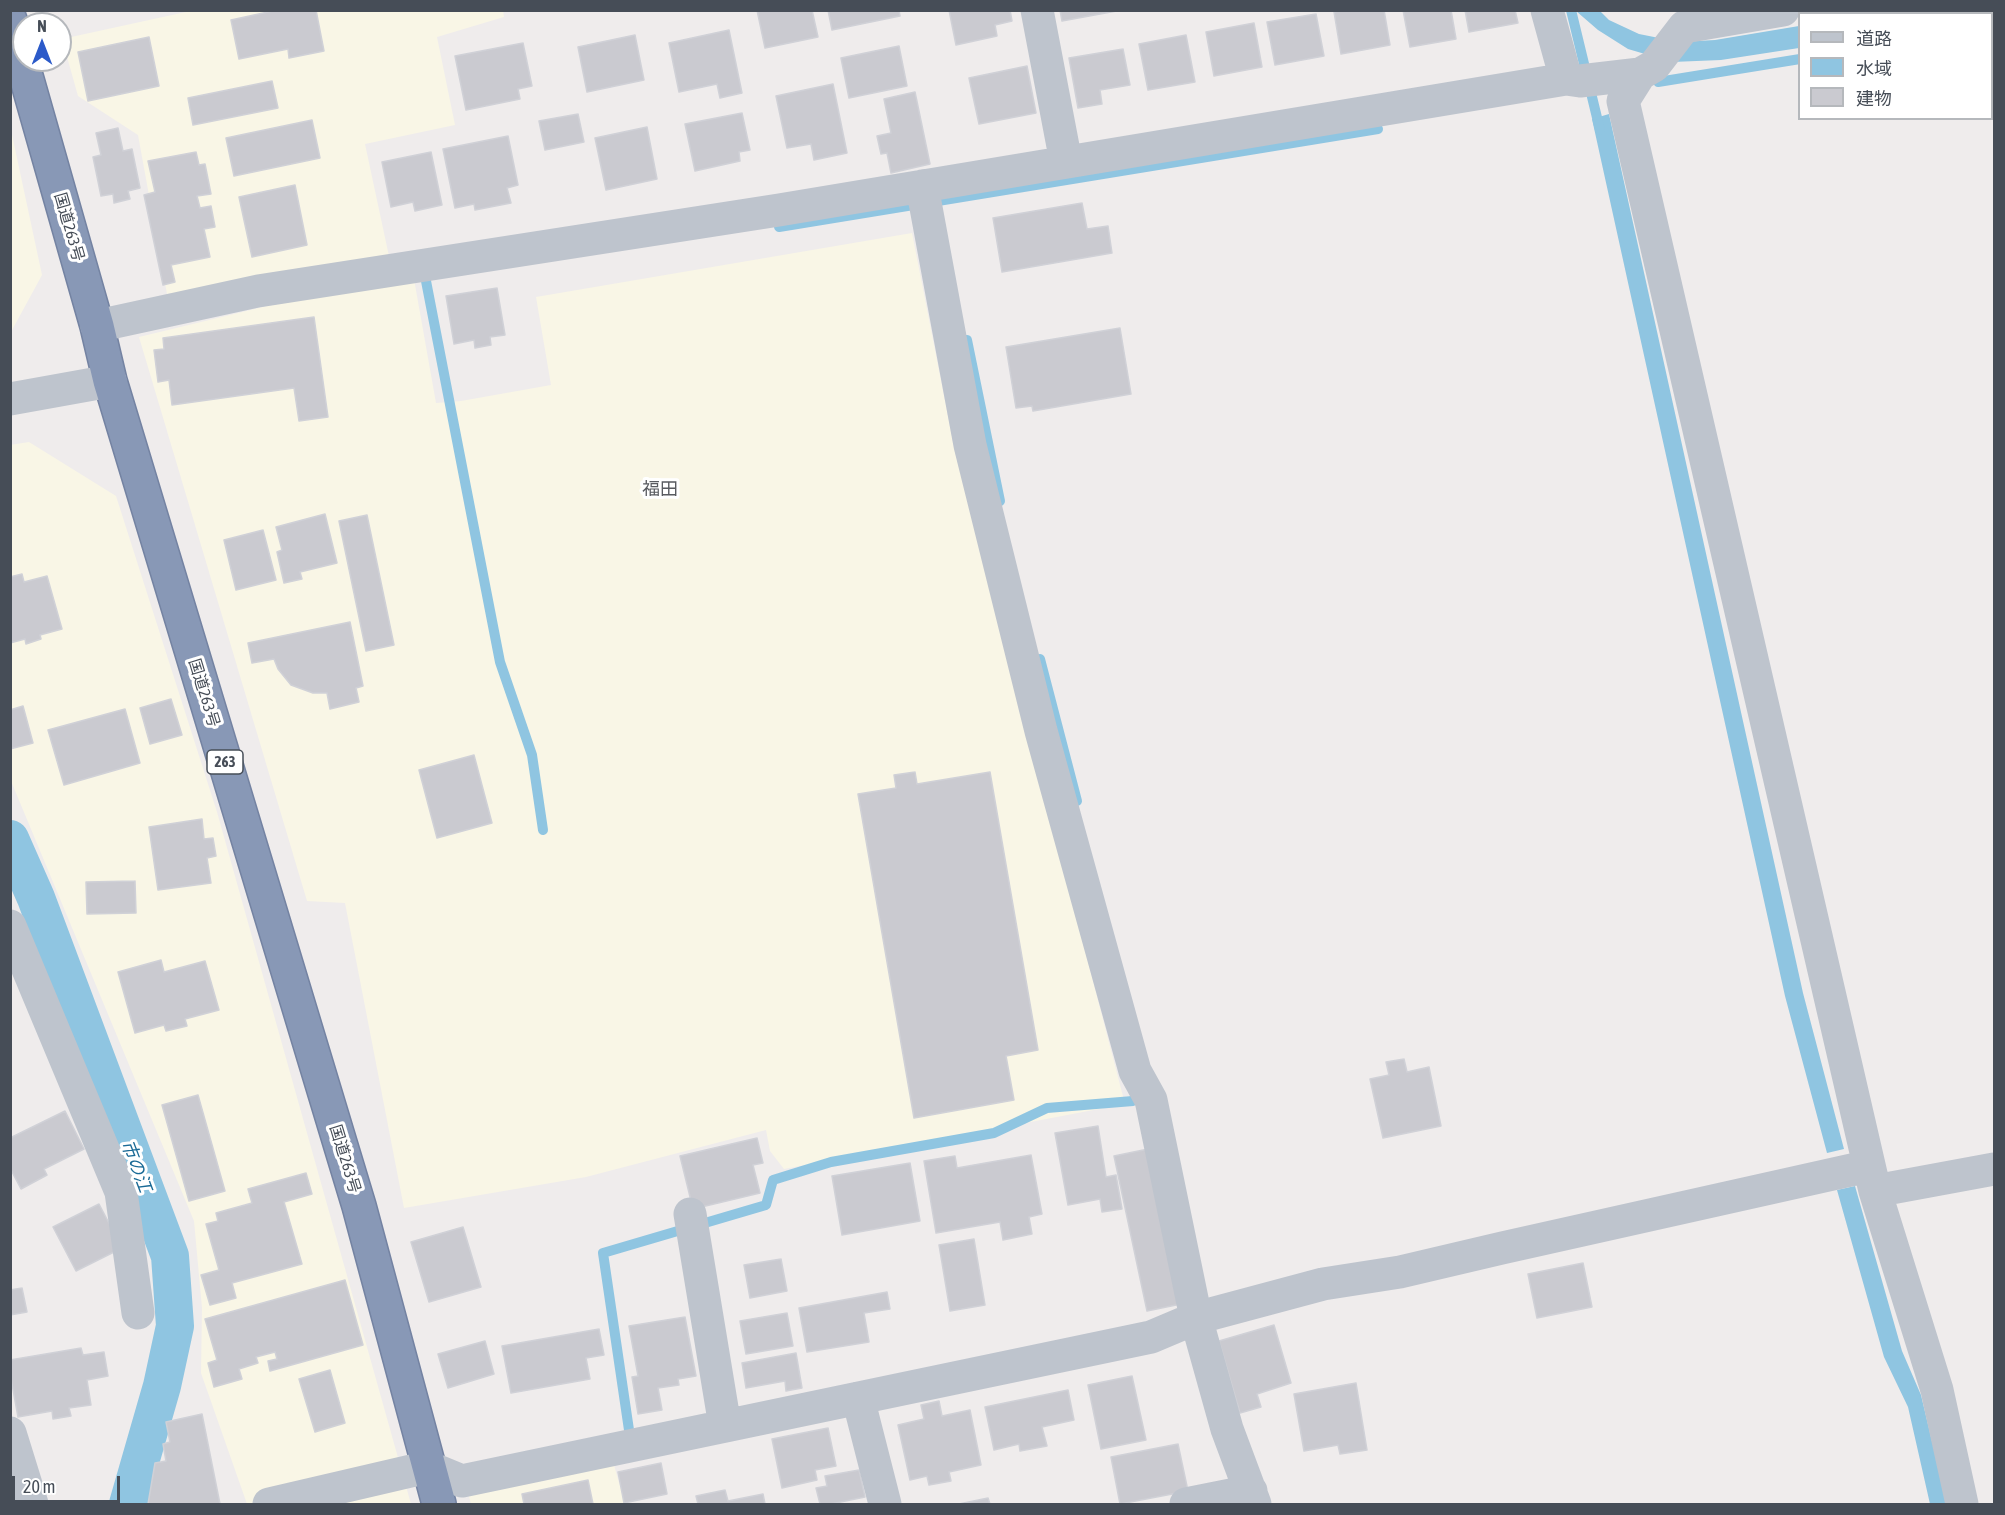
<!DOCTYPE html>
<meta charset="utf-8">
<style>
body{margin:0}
#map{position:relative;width:2005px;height:1515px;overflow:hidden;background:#efecec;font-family:"Asap Condensed","Noto Sans JP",sans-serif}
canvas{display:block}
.frame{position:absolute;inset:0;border:12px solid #464d57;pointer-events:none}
.legend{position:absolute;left:1798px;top:12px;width:195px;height:108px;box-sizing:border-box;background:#fff;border:2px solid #b5b8bc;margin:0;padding:8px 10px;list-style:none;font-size:18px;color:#464d57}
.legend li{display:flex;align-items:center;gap:12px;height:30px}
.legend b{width:30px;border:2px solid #b5b8bc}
.north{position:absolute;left:12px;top:12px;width:60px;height:60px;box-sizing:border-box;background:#fff;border:2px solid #b5b8bc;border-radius:50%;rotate:0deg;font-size:16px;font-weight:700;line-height:24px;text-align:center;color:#464d57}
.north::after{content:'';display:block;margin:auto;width:21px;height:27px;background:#2b5ac9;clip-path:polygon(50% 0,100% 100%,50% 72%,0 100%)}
.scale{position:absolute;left:12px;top:1476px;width:108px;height:27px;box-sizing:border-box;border:3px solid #464d57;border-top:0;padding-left:8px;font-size:18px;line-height:21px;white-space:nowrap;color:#464d57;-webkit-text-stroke:4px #fff;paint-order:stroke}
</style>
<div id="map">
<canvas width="2005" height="1515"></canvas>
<div class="frame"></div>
<ul class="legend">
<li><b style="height:8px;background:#bec4cd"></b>道路</li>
<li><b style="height:16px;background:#8fc5e1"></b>水域</li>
<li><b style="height:16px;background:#cacad0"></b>建物</li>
</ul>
<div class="north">N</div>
<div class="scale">20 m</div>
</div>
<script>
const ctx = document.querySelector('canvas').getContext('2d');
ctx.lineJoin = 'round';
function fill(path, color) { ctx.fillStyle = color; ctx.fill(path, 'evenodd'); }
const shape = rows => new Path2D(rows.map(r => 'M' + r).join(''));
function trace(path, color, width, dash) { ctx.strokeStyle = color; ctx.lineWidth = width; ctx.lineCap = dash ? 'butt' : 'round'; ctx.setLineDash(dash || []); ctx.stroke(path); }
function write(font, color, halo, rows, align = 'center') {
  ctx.font = font + ' "Asap Condensed","Noto Sans JP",sans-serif'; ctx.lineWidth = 6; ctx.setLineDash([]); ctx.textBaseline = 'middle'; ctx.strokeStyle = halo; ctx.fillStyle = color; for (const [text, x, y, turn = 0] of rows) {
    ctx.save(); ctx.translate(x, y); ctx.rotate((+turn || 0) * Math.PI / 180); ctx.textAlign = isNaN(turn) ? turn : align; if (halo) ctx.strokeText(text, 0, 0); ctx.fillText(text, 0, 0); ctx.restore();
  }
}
fill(shape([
 [195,10,503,10,504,17,437,37,455,125,365,144,390,261,167,294,138,135,78,96,62,39],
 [11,130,42,275,11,332,10,331],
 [912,233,955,452,1125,1104,784,1169,770,1151,766,1130,586,1177,404,1208,345,903,307,901,139,337,267,306,414,279,436,403,461,401,551,385,536,297],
 [29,442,116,496,217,812,411,1504,247,1504,201,1373,202,1308,194,1221,11,781,10,445],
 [612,1458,625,1504,471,1504,467,1489]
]), '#f9f6e6');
fill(shape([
 [1576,11,1600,11,1609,20,1639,34,1679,42,1715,40,1799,26,1799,48,1721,60,1672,62,1628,49,1598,30],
 [1894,11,1994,11,1994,18,1992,18,1992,14,1876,13],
 [1609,114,1803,993,1844,1149,1827,1153,1785,996,1592,119],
 [1855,1186,1902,1351,1921,1395,1947,1504,1930,1504,1908,1407,1884,1357,1837,1190]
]), '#8fc5e1');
trace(shape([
 [1571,10,1600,130],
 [1992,28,1994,27],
 [1658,82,1800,59],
 [779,227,1378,129],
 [426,281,500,662,532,755,543,830],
 [967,340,1000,501],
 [1040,659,1077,801],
 [632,1442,629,1430,603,1253,766,1205,773,1180,831,1162,994,1133,1047,1108,1133,1101,1138,1090]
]), '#8fc5e1', 10);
trace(shape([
 [10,839,36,898,170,1256,175,1326,162,1386,128,1504]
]), '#8fc5e1', 38);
const building = shape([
 [277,10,316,10,324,51,289,58,288,49,239,59,231,20,277,10],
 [757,10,812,10,818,37,765,48,757,10],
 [828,10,899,10,900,16,832,30,828,10],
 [949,10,1010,10,1012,21,995,25,997,36,956,45,949,10],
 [1060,10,1122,10,1062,21,1060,10],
 [1344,10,1384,10,1390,45,1341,54,1334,12,1344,10],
 [1403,10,1451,10,1456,39,1410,47,1403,10],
 [1465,10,1515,10,1518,23,1469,32,1465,10],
 [1316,14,1324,56,1275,65,1267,22,1316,14],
 [1254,23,1262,67,1214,76,1206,32,1254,23],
 [729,30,742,93,720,98,717,84,679,92,669,43,729,30],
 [635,35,644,80,587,92,578,47,635,35],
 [1186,35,1195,82,1148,90,1139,44,1186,35],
 [149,37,159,86,88,101,78,52,149,37],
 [523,43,532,86,518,89,520,99,466,110,455,56,523,43],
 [899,46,907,86,849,98,841,58,899,46],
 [1123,49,1130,85,1100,90,1102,104,1078,108,1069,58,1123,49],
 [1027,66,1036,113,979,124,969,78,1027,66],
 [272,81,278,108,193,125,188,98,272,81],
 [833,84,847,153,814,160,811,144,787,148,776,96,833,84],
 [915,92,930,164,891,173,887,153,881,154,877,136,891,133,884,99,915,92],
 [742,113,750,150,739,152,740,161,695,171,685,124,742,113],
 [578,114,584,142,545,150,539,121,578,114],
 [312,120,320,158,234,176,226,138,312,120],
 [647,127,657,179,606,190,595,138,647,127],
 [118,128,123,151,132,149,140,188,128,191,130,199,114,203,113,194,101,196,93,157,101,155,96,133,118,128],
 [508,136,518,185,507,188,511,203,475,210,474,204,455,208,443,149,508,136],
 [196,152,199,165,205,164,211,194,197,196,200,208,211,206,215,227,204,229,210,257,171,265,175,282,163,285,144,195,155,192,148,161,196,152],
 [431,152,442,205,415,211,413,202,391,207,382,162,431,152],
 [295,185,307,245,252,257,239,197,295,185],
 [1082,203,1087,229,1108,226,1112,253,1002,272,993,218,1082,203],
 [497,288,505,335,490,337,491,345,475,348,474,340,454,344,446,296,497,288],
 [314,317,328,417,299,421,294,388,172,405,169,380,158,382,154,350,164,349,163,338,314,317],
 [1120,328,1131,394,1033,411,1032,406,1016,408,1006,347,1120,328],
 [325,514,337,563,300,572,302,579,284,583,277,552,282,550,276,527,325,514],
 [367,515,394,645,366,651,339,521,367,515],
 [263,530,276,580,236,590,224,540,263,530],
 [22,574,24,582,47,576,62,629,40,635,41,639,26,644,25,639,10,643,10,577,22,574],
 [350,622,363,686,356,688,359,702,330,709,327,693,313,693,291,685,278,669,274,659,252,663,248,643,350,622],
 [171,699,182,735,150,744,140,708,171,699],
 [23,706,33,743,10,749,10,710,23,706],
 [125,709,140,763,64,785,48,730,125,709],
 [474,755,492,823,437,838,419,770,474,755],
 [915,772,917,784,990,772,1038,1050,1006,1056,1014,1100,914,1118,858,794,896,788,894,775,915,772],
 [202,819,204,839,213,838,216,856,207,858,211,883,158,890,149,827,202,819],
 [135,881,136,913,87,914,86,882,135,881],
 [161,960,164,972,205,961,219,1010,185,1019,187,1026,166,1031,164,1025,135,1033,118,972,161,960],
 [1404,1059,1407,1072,1429,1067,1441,1126,1383,1138,1370,1079,1389,1075,1386,1062,1404,1059],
 [198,1095,225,1191,189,1201,162,1105,198,1095],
 [65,1111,84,1149,44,1169,47,1175,21,1189,10,1168,10,1138,65,1111],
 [1098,1126,1106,1177,1116,1175,1122,1209,1102,1212,1100,1199,1068,1205,1055,1133,1098,1126],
 [757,1138,763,1163,753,1165,760,1193,693,1209,680,1156,757,1138],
 [1148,1149,1181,1304,1147,1311,1114,1156,1148,1149],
 [1031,1155,1042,1214,1029,1217,1032,1234,1003,1240,1000,1222,936,1233,924,1161,955,1156,957,1168,1031,1155],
 [910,1163,920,1221,842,1235,832,1176,910,1163],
 [306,1173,312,1194,284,1202,302,1264,232,1283,236,1298,210,1305,201,1275,219,1270,206,1224,218,1221,216,1213,252,1203,248,1189,306,1173],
 [99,1204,122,1248,76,1271,53,1227,99,1204],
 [463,1227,481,1287,429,1302,411,1242,463,1227],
 [974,1239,985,1305,950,1311,939,1245,974,1239],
 [781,1259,787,1291,750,1298,744,1265,781,1259],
 [1583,1263,1592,1307,1537,1318,1528,1274,1583,1263],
 [345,1280,363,1345,270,1371,268,1361,277,1359,275,1352,256,1357,258,1363,239,1369,242,1379,214,1387,208,1363,217,1360,205,1319,345,1280],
 [22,1288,27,1312,10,1315,10,1290,22,1288],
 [887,1292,890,1309,864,1313,869,1342,807,1352,799,1308,887,1292],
 [787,1313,793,1346,746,1354,740,1321,787,1313],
 [685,1317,696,1376,678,1379,679,1385,658,1388,662,1410,638,1414,632,1377,638,1376,629,1326,685,1317],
 [1274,1325,1291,1383,1257,1394,1261,1407,1240,1413,1219,1341,1274,1325],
 [599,1329,604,1355,586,1358,590,1379,511,1393,502,1346,599,1329],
 [485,1341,494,1374,448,1388,438,1354,485,1341],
 [81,1348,83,1355,104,1352,108,1376,87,1380,91,1405,69,1408,71,1416,53,1419,52,1411,18,1417,10,1373,10,1360,81,1348],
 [796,1353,802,1388,786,1391,785,1381,746,1388,742,1363,796,1353],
 [330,1370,345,1423,315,1432,299,1379,330,1370],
 [1132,1376,1146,1440,1101,1449,1088,1385,1132,1376],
 [1356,1383,1367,1450,1340,1454,1338,1445,1304,1451,1294,1394,1356,1383],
 [1068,1390,1074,1420,1042,1427,1047,1446,1020,1451,1019,1444,994,1450,985,1407,1068,1390],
 [939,1401,942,1416,970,1410,981,1465,949,1472,951,1481,929,1485,927,1476,910,1480,898,1425,924,1419,921,1405,939,1401],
 [202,1414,220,1504,148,1504,155,1463,166,1461,163,1444,170,1442,166,1422,202,1414],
 [828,1428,836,1466,815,1470,817,1480,782,1488,772,1439,828,1428],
 [1178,1444,1188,1491,1120,1504,1111,1457,1178,1444],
 [661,1463,667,1494,624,1503,618,1472,661,1463],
 [859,1470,865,1497,831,1504,820,1504,816,1488,827,1486,825,1476,859,1470],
 [588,1480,593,1504,521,1504,524,1504,522,1494,588,1480],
 [725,1490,728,1501,763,1494,765,1504,698,1504,696,1496,725,1490],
 [988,1498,990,1504,959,1504,988,1498]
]);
fill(building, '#cacad0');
trace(building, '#d0d1d7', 1.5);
const highway = shape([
 [10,20,97,326,110,381,359,1206,439,1504]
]);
trace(highway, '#7483a2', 36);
trace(shape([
 [1037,10,1066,162],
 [1547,10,1566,79],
 [1783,10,1684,27,1654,66,1640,74,1623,101,1875,1191,1937,1390,1962,1504],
 [922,186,970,445,1041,731,1135,1071,1151,1100,1196,1318,1227,1429,1255,1504],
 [97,326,258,291,779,210,1566,79,1580,81,1640,74],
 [10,399,110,381],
 [10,926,121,1192,138,1313],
 [1875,1191,1994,1169],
 [690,1214,725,1426],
 [858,1398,885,1504],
 [10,1433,32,1504],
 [269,1504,428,1467,462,1481,1151,1337,1196,1318,1323,1284,1400,1272,1502,1248,1869,1166],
 [1186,1504,1251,1491]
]), '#bec4cd', 33);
trace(highway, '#8898b6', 33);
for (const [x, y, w] of [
 [225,762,36]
]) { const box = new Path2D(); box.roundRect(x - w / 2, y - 12, w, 24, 4.5); ctx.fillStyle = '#fff'; ctx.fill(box); trace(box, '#464d57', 1.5); }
write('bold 15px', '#464d57', null, [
 ["263",225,762]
]);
write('16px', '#464d57', '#fff', [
 ["国道263号",69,227,74],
 ["国道263号",204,693,73],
 ["国道263号",345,1159,73]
]);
write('18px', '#595b60', '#fff', [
 ["福田",660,489]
]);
write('italic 18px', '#1a6a96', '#fff', [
 ["市の江",136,1166,69]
]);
</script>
